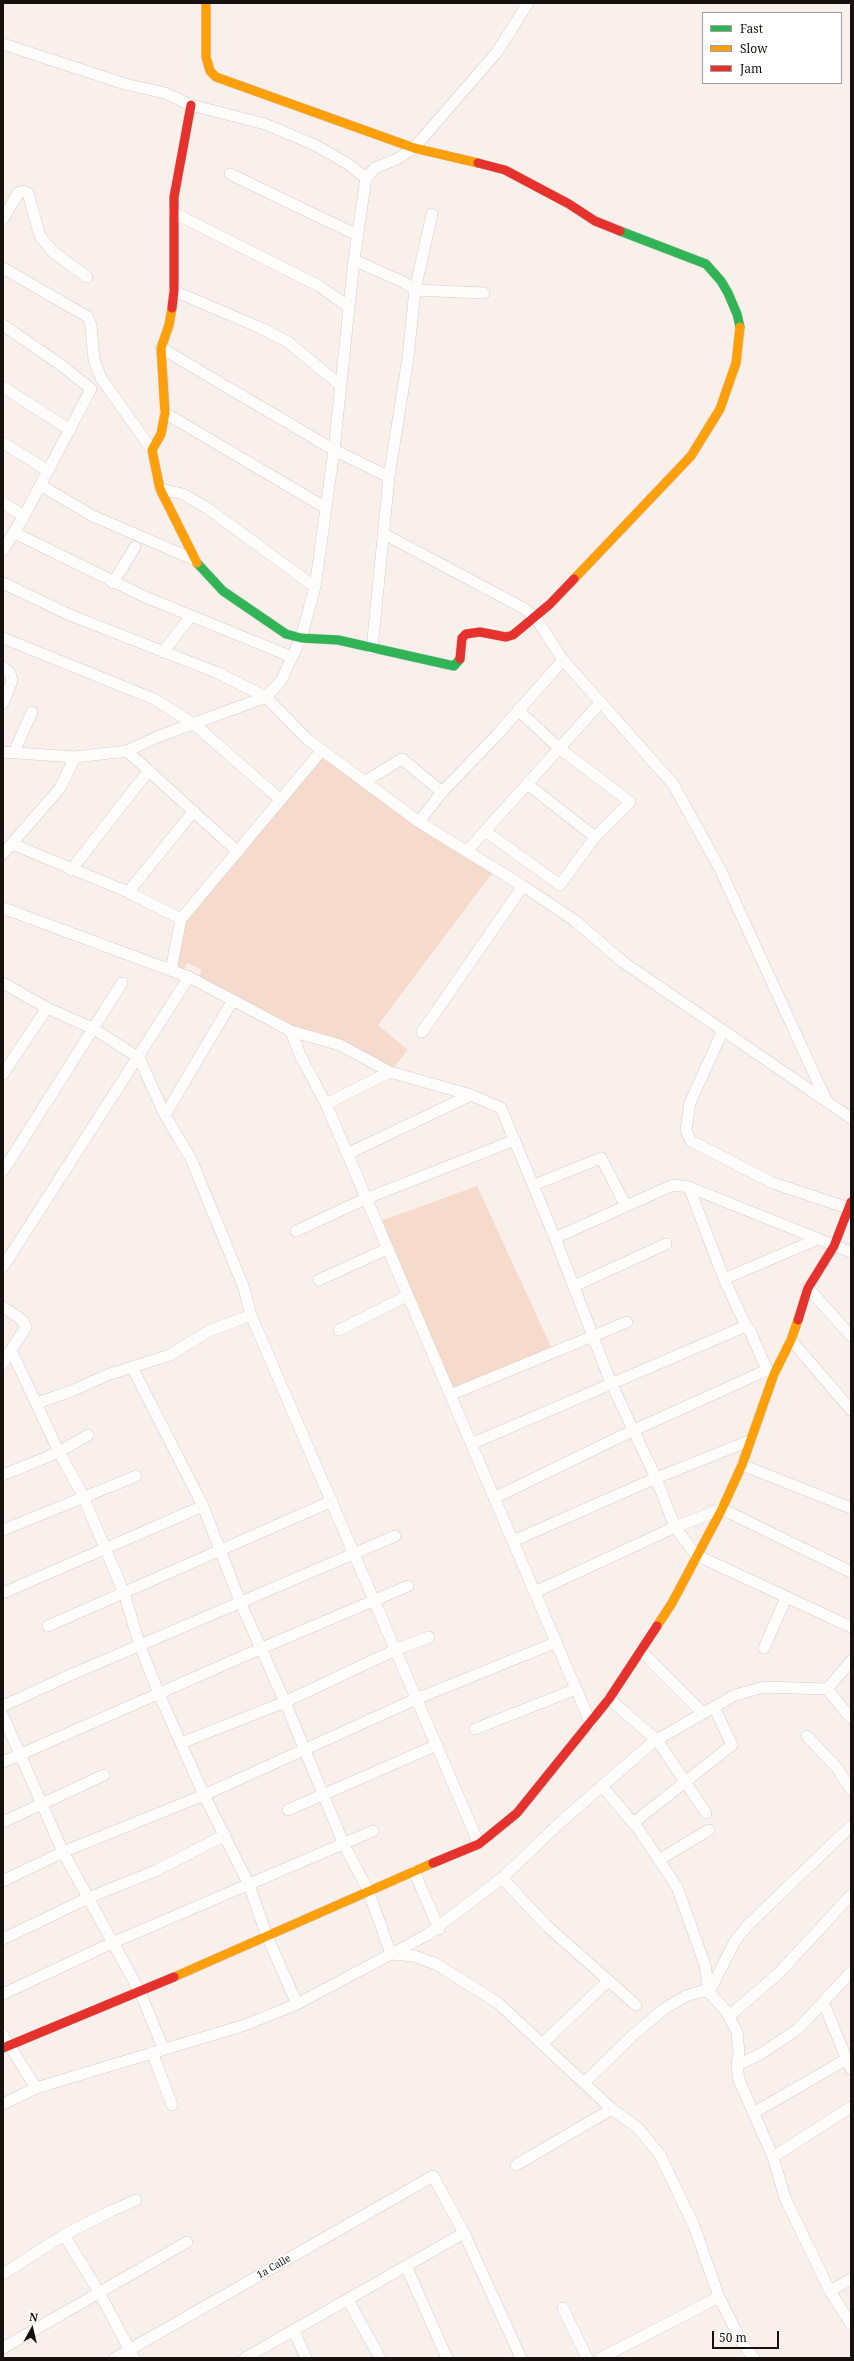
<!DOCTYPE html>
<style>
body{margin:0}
#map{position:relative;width:854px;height:2361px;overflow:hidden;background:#f9f0ec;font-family:"Noto Serif",serif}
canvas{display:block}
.frame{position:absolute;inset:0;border:4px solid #16110e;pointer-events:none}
.legend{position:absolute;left:702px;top:12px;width:140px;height:72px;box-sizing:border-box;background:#fff;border:1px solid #a2a09f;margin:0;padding:5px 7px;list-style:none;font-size:12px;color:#16110e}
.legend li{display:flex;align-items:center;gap:8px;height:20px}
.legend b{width:20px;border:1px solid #a2a09f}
.north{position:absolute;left:12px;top:2309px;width:40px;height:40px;-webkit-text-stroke:3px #fff;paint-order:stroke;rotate:8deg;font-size:11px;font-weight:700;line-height:16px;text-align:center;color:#16110e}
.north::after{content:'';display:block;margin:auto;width:14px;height:18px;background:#16110e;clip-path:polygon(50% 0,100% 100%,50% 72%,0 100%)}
.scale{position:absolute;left:712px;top:2331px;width:67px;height:18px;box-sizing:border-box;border:2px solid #16110e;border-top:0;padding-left:5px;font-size:12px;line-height:14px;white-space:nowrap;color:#16110e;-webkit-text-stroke:3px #fff;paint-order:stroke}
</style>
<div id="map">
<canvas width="854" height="2361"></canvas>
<div class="frame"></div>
<ul class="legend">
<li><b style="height:5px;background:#30b455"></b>Fast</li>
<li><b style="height:5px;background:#ff9f0a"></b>Slow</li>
<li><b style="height:5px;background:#e5322d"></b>Jam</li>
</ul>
<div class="north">N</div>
<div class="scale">50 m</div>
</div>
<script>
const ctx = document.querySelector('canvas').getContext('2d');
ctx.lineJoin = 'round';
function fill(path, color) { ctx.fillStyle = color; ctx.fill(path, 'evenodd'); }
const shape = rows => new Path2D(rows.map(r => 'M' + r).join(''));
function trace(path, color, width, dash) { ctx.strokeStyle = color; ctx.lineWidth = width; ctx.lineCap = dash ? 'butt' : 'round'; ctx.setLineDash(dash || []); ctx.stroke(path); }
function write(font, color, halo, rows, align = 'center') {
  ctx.font = font + ' "Noto Serif",serif'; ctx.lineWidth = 3; ctx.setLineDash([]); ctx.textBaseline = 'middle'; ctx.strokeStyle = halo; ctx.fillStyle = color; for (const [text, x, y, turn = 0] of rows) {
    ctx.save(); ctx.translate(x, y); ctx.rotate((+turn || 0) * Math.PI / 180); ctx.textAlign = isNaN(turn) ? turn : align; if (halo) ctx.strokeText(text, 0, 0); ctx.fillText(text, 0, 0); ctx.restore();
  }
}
fill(shape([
 [322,750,496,868,378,1025,408,1050,390,1072,368,1058,291,1031,196,981,202,970,187,963,181,974,171,970,181,919],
 [477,1186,553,1351,450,1395,375,1223]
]), '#f6dacb');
const street = shape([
 [3,44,125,84,165,93,191,105,265,124,315,145,348,164,366,178],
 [230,174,357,235],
 [174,213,319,286,349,307],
 [3,219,18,193,23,191,28,193,40,236,53,252,87,277],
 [354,260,403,282,415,290,484,293],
 [3,268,88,317,91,326,94,360,101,378,152,450],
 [174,291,261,328,288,342,340,385],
 [3,325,61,365,91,389,24,516,3,550],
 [161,348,334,450,389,477],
 [3,387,70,430],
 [165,413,326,508],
 [3,443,47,470],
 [40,485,93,516,195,560],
 [160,489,183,494,207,508,315,587],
 [3,503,24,516],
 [15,533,143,596,292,657],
 [384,534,525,609,535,617,563,660,673,784,720,869,827,1102],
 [3,583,70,615,218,673,266,697,307,739,419,822,523,886,574,920,623,962,851,1118],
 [113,583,135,547],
 [3,638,154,699,194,724,281,800],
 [372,649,389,477,408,358,415,290,432,214],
 [163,652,191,616],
 [3,667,10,673,12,681,3,703],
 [518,710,559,748,630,802,595,837,527,784],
 [127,751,238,852],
 [3,752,75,757,127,751,157,737,266,697,281,681,301,638,315,587,334,450,354,260,366,178,375,168,397,159,414,148,497,52,528,3],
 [14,752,32,712],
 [364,782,402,759,442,792],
 [419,822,442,792,497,735,563,660],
 [485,831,560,885,595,837],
 [12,844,128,892,181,919,171,970],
 [467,851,600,703],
 [3,854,60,788,75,757],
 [71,870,149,770],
 [128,892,194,811],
 [3,908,189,977,291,1031,300,1055,326,1104,591,1724],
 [181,919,322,750],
 [3,983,47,1008,94,1029,139,1058,165,1115,191,1159,244,1288,251,1315,479,1844],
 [723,1030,690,1103,686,1130,691,1141,773,1183,848,1208],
 [291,1031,340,1045,390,1072,471,1095,501,1108,555,1238,611,1383,656,1478,675,1527,696,1555,851,1627],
 [422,1032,523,886],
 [3,1074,47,1008],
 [326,1104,390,1072],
 [165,1115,233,1000],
 [347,1154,471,1095],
 [3,1171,122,983],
 [534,1185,601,1158,626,1206],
 [689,1187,724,1279,746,1326],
 [296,1231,365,1199,515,1140],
 [555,1238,673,1185,689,1187,851,1252],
 [3,1267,189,977],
 [724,1279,818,1239],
 [319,1280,387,1249],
 [574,1286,666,1244],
 [808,1288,851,1336],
 [3,1307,21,1319,26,1327,11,1350],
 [339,1330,407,1296],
 [791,1340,851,1410],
 [3,1364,11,1350,59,1452,83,1496,124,1593,140,1646,159,1694,204,1795,249,1885,267,1936,297,2004],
 [132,1367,203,1506,241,1604,285,1702,344,1845,368,1890,391,1954],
 [450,1395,627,1322],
 [37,1403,74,1390,107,1375,170,1355,207,1332,251,1315],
 [471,1444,746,1326,750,1331,767,1370,774,1374],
 [742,1465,851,1508],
 [3,1475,59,1452,88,1435],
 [494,1498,632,1431,767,1370],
 [3,1530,136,1476],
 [513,1541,656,1478,749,1441],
 [535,1592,675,1527,722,1509,851,1572],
 [3,1593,203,1506],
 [48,1626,332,1501],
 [764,1648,786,1598],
 [642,1652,702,1712],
 [827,1689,851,1661],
 [609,1699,657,1740,706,1813],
 [3,1706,68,1676,395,1536],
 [3,1716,63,1852,140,1992,163,2048],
 [475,1729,576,1689],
 [807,1736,838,1769,851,1790],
 [181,1743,285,1702,395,1650,429,1637],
 [3,1762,262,1648,408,1586],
 [602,1786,639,1830,677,1887,705,1965,709,1992,726,2011,737,2032,739,2052,737,2065,739,2080,773,2157,785,2198,830,2291,851,2324],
 [288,1810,437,1745],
 [3,1822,104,1775],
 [633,1823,732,1745,714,1707],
 [660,1859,709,1830],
 [414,1871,439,1929],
 [502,1878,547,1926,636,2005],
 [3,1881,63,1852,204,1795,416,1699,557,1642],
 [3,1939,88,1898,155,1871,225,1835],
 [391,1954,414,1956,436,1964,498,2003,612,2109,638,2128,660,2155,694,2226,719,2297,742,2343,754,2358],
 [3,1994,112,1943,373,1831],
 [823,2002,851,2069],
 [729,2016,780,1972,851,1895],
 [3,2035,36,2088],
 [542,2044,608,1981],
 [152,2052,172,2105],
 [737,2065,759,2055,798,2029,851,1972],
 [584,2083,633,2035,664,2009,686,1996,702,1991,709,1992,735,1941,748,1925,851,1826],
 [3,2104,36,2088,245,2025,297,2004,427,1935,502,1878,564,1819,653,1742,735,1695,764,1687,827,1689,851,1718],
 [755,2112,845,2060],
 [773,2157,851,2107],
 [516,2165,612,2109],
 [64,2235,99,2292,134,2358],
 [406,2266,447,2358],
 [3,2274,64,2235,111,2211,136,2200],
 [830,2291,851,2279],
 [348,2300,380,2358],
 [563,2308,587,2358],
 [294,2331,306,2358],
 [3,2348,187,2242],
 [115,2358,433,2176,464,2233,521,2358],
 [245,2358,464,2233],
 [601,2358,719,2297]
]);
const fast = shape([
 [620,231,706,264,721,281,728,293,737,314,740,327],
 [197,563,223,591,286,634,301,638,338,640,454,666,460,659]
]);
const slow = shape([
 [206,3,206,57,210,71,216,77,414,148,478,163],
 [172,308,169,325,161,348,165,413,161,434,152,450,160,489,197,563],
 [574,579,691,456,720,409,736,363,740,327],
 [657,1626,672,1603,722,1509,742,1465,774,1374,791,1340,798,1320],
 [174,1977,433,1863]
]);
const jam = shape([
 [478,163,505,170,569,204,595,221,620,231],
 [172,308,174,291,174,197,191,105],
 [460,659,462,638,466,634,480,632,506,637,513,635,550,604,574,579],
 [798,1320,808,1288,834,1246,851,1202],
 [433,1863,479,1844,517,1813,609,1699,657,1626],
 [3,2048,174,1977]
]);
trace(street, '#d4cdca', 12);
trace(fast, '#d4cdca', 10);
trace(slow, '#d4cdca', 10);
trace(jam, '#d4cdca', 10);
trace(street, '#fefdfc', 11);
trace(fast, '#30b455', 9);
trace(slow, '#ff9f0a', 9);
trace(jam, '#e5322d', 9);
write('10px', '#16110e', '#fff', [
 ["1a Calle",274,2267,-30]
]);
</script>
